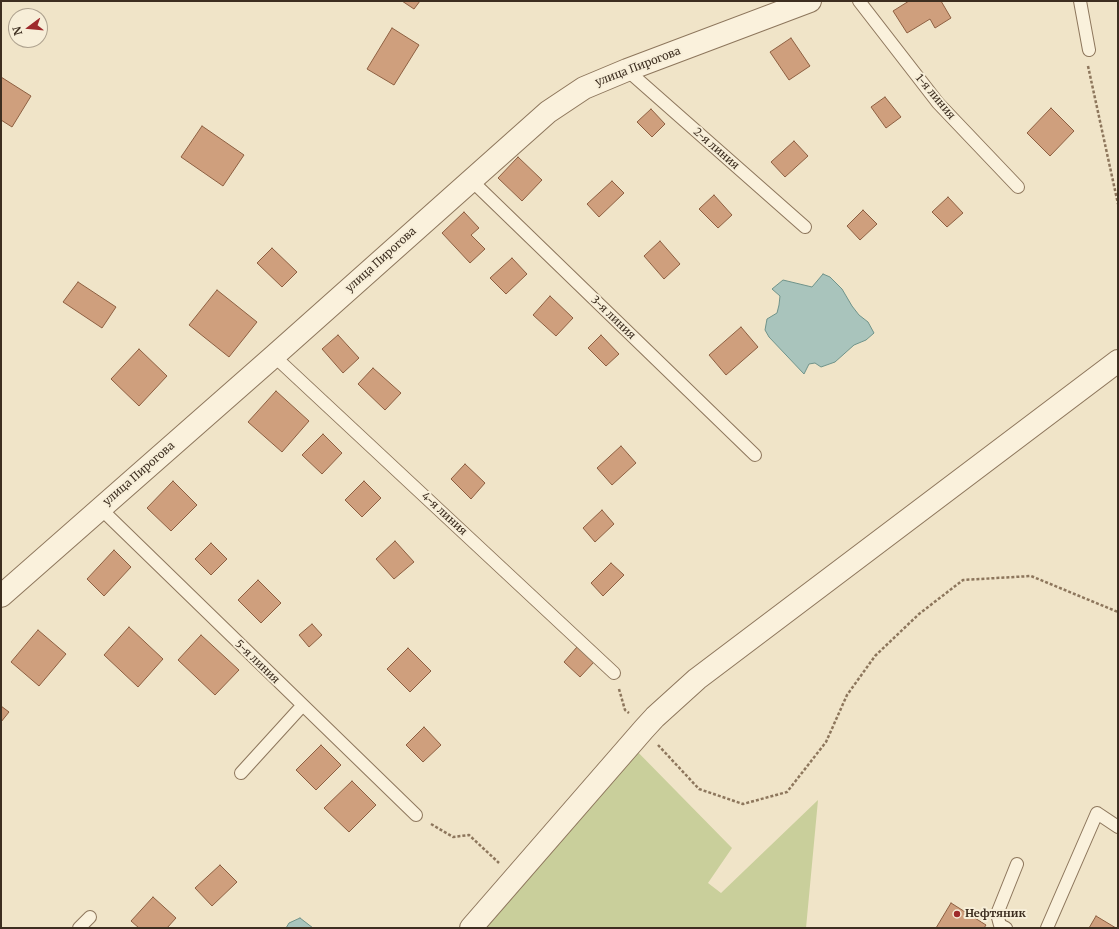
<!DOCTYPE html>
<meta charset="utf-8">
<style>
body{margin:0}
#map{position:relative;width:1119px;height:929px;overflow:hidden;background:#f0e4c8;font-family:Merriweather,serif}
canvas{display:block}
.frame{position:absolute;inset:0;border:2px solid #3d2e20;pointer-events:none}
.north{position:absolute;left:8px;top:8px;width:40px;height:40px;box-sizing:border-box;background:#f7eed8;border:1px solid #ada18e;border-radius:50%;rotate:254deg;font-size:11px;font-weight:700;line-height:16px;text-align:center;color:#3d2e20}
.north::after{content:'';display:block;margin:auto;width:14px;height:18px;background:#9e2a2b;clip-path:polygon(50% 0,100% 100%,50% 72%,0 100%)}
</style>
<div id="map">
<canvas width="1119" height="929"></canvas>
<div class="frame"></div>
<div class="north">N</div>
</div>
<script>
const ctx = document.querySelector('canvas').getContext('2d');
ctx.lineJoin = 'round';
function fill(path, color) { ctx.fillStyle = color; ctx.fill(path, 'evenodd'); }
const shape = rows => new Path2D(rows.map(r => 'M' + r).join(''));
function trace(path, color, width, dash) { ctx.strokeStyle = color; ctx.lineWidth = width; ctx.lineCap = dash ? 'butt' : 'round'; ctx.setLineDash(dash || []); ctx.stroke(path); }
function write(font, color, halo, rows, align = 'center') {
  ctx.font = font + ' Merriweather,serif'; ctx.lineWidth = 4; ctx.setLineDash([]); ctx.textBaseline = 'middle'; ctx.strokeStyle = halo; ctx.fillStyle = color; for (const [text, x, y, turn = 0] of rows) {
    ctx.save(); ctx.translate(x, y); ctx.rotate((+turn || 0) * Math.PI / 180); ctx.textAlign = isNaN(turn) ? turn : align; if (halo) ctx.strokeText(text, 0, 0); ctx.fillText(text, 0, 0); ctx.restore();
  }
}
fill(shape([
 [624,738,732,848,708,883,721,893,818,800,806,928,458,928]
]), '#c9cf9b');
const water = shape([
 [823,274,830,277,842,289,852,306,859,315,868,322,874,333,866,340,854,345,835,362,821,367,815,363,809,364,804,374,769,337,765,330,767,319,777,313,779,305,780,296,772,289,783,280,812,287,823,274],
 [300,918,313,928,286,928,289,923,300,918]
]);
fill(water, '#a9c4bc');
trace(water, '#6f938a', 1);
const building = shape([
 [402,1,420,1,414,9,402,1],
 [909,1,941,1,951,18,935,28,930,19,907,33,893,11,909,1],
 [392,28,419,45,394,85,367,69,392,28],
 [791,38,810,66,789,80,770,52,791,38],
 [1,77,31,96,12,127,1,120,1,77],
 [885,97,901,117,886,128,871,107,885,97],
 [1051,108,1074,131,1050,156,1027,133,1051,108],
 [651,109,665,124,652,137,637,122,651,109],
 [202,126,244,155,223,186,181,157,202,126],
 [794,141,808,156,785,177,771,162,794,141],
 [518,157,542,180,522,201,498,178,518,157],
 [612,181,624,193,599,217,587,204,612,181],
 [714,195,732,215,718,228,699,209,714,195],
 [948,197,963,213,947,227,932,212,948,197],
 [863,210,877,224,860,240,847,226,863,210],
 [464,212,479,228,471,235,485,249,470,263,442,233,464,212],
 [660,241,680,264,664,279,644,256,660,241],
 [272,248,297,272,282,287,257,263,272,248],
 [512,258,527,274,506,294,490,278,512,258],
 [78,282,116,307,102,328,63,302,78,282],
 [217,290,257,322,229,357,189,325,217,290],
 [550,296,573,318,556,336,533,315,550,296],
 [741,327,758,347,726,375,709,355,741,327],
 [338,335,359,358,343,373,322,349,338,335],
 [601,335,619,354,606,366,588,348,601,335],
 [139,349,167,376,139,406,111,379,139,349],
 [373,368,401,393,385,410,358,384,373,368],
 [276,391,309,421,282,452,248,422,276,391],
 [323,434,342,453,322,474,302,455,323,434],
 [621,446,636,463,612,485,597,468,621,446],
 [465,464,485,483,471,499,451,479,465,464],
 [173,481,197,505,171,531,147,508,173,481],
 [364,481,381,498,362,517,345,500,364,481],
 [602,510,614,524,595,542,583,528,602,510],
 [395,541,414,562,394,579,376,559,395,541],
 [211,543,227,559,211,575,195,559,211,543],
 [114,550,131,567,104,596,87,579,114,550],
 [611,563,624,575,603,596,591,583,611,563],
 [258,580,281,603,261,623,238,600,258,580],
 [312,624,322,635,309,647,299,635,312,624],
 [129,627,163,659,138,687,104,655,129,627],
 [38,630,66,654,39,686,11,662,38,630],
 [201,635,239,670,215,695,178,660,201,635],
 [577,647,594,662,580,677,564,662,577,647],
 [408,648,431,671,410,692,387,669,408,648],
 [1,706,9,712,1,722,1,706],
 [424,727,441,745,423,762,406,745,424,727],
 [321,745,341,765,316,790,296,770,321,745],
 [352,781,376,805,349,832,324,808,352,781],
 [220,865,237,882,212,906,195,888,220,865],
 [153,897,176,918,167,928,139,928,131,921,153,897],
 [951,903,986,925,984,928,936,928,951,903],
 [1096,916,1116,928,1089,928,1096,916]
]);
fill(building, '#cf9f7d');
trace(building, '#8d5f41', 1);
const lane = shape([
 [859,1,938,103,1018,187],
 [1080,1,1089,50],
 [627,70,805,227],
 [471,180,755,455],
 [274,356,614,673],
 [100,508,416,815],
 [241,773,302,706],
 [79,928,90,917],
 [1006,928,1000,925,997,914,1017,864],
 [1047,928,1097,813,1118,827]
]);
const street = shape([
 [1,596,274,356,548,112,584,88,627,70,810,1],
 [471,928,644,729,655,717,697,679,1118,361]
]);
trace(lane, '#8d765c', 14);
trace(street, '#8d765c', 24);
trace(shape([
 [1088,66,1118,204],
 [619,689,625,710,629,713],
 [658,745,699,789,743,804,787,792,826,742,847,695,875,656,919,614,963,580,1031,576,1118,612],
 [431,824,453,837,469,835,499,863]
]), '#8d765c', 2.5, [3, 2]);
trace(lane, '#faf1dc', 12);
trace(street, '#faf1dc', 22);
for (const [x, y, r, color] of [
 [957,914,4,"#9e2a2b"]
]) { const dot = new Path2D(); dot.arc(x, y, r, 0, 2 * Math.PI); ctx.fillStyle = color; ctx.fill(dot); trace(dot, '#f7eed8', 1.5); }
write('11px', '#3d2e20', '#f7eed8', [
 ["улица Пирогова",638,67,-21],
 ["1-я линия",935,97,50],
 ["2-я линия",716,149,41],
 ["улица Пирогова",381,260,-42],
 ["3-я линия",613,318,44],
 ["улица Пирогова",139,474,-41],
 ["4-я линия",444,514,43],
 ["5-я линия",257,662,44]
]);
write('bold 11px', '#3d2e20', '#f7eed8', [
 ["Нефтяник",965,914]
], 'left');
</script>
